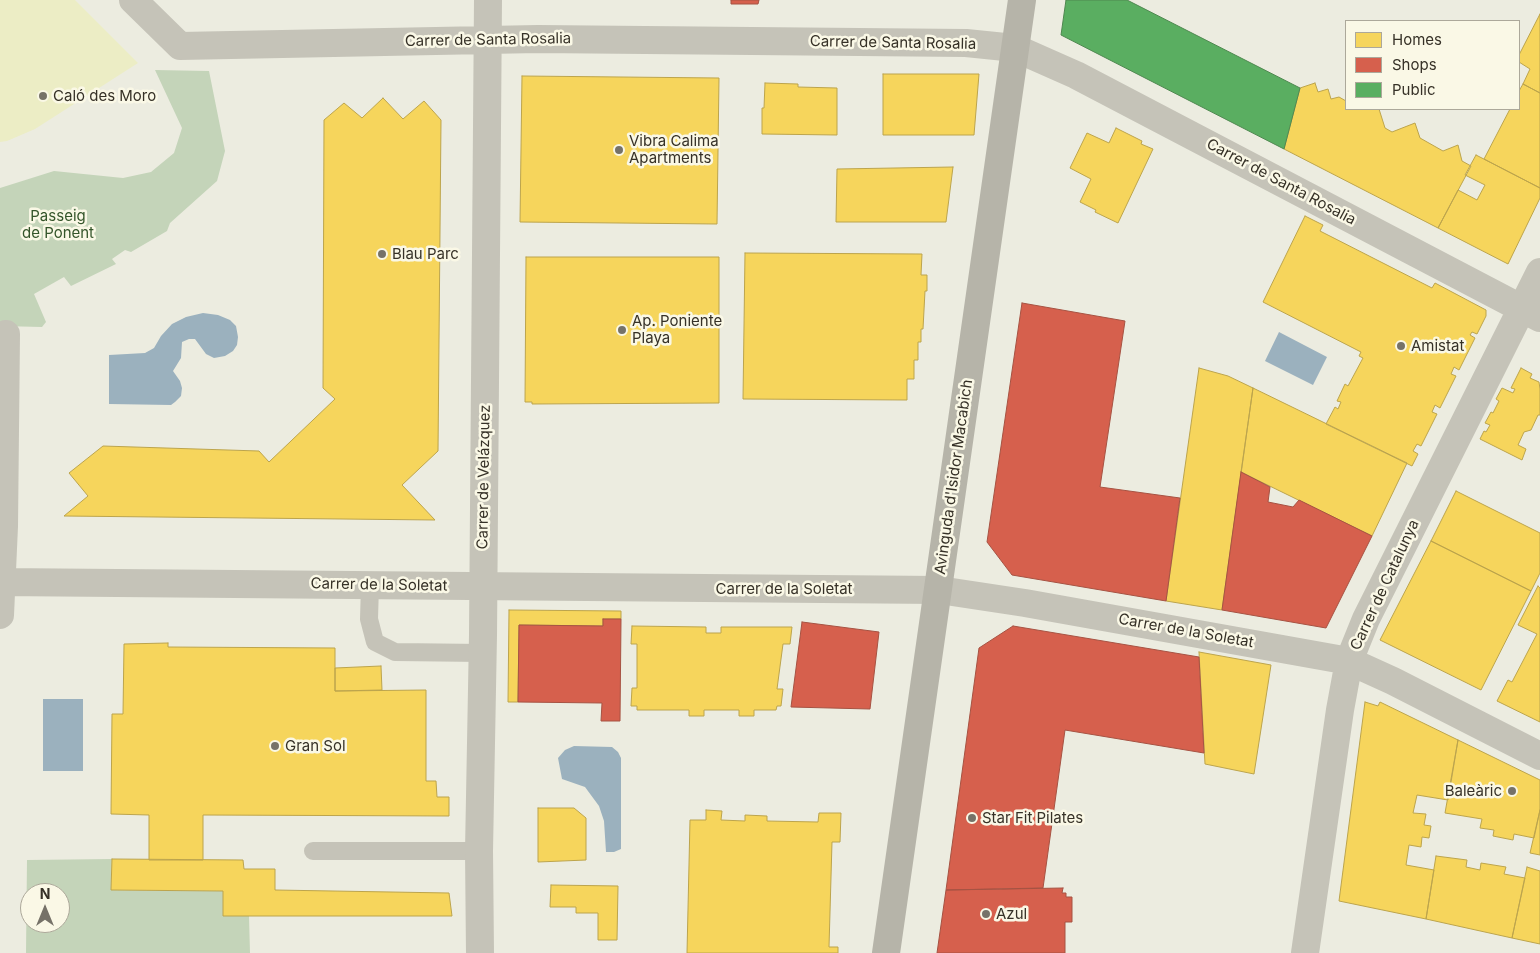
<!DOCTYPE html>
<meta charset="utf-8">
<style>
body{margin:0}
#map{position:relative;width:1540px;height:953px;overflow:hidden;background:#ecece0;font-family:Inter,sans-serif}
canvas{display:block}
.legend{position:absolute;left:1345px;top:20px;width:175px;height:90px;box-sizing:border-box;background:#faf8e6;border:1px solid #aca89a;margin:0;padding:6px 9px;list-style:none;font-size:15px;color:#363127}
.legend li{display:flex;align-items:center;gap:10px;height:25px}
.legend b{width:25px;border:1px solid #aca89a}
.north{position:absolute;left:20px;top:883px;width:50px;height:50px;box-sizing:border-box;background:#faf8e6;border:1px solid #aca89a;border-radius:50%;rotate:0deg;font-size:14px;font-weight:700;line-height:20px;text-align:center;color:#363127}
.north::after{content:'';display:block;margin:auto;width:18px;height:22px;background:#767268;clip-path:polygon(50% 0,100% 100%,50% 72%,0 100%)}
</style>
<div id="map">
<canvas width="1540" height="953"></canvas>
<ul class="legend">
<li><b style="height:14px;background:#f6d55c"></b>Homes</li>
<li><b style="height:14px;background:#d6604d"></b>Shops</li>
<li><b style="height:14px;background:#5aae61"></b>Public</li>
</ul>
<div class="north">N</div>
</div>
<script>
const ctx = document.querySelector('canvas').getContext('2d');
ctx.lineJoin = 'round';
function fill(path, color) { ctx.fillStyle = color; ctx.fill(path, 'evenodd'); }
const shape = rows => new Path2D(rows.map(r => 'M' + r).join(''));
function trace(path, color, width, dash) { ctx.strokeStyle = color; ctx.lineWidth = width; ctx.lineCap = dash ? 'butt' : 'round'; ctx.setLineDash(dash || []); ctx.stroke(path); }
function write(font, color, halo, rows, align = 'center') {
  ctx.font = font + ' Inter,sans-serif'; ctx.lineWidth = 5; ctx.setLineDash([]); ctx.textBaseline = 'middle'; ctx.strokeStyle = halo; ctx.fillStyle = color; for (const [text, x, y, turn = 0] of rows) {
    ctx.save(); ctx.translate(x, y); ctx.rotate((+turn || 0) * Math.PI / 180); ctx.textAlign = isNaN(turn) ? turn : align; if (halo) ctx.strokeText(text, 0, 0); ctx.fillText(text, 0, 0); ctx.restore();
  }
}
fill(shape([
 [155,70,209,71,225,151,217,181,170,223,167,231,131,252,125,250,112,259,116,264,71,286,64,277,34,294,46,322,42,327,0,326,0,188,54,171,123,178,151,172,174,153,182,128],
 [112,859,111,890,223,891,249,916,250,953,26,953,27,860],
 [30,893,60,893,60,923,30,923]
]), '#c4d4b9');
fill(shape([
 [0,0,75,0,138,63,35,129,7,141,0,142]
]), '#ecedc5');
fill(shape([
 [203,313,218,315,230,320,236,326,238,337,237,345,233,351,225,356,214,358,206,354,195,339,189,339,182,342,181,358,173,371,180,381,182,388,181,396,175,402,171,405,109,404,109,355,145,353,154,348,161,336,172,324,186,317],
 [1279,332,1327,357,1313,385,1265,361],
 [43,699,83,699,83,771,43,771],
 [574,746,612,747,618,752,621,758,621,849,614,852,606,852,604,821,599,806,585,787,562,779,558,758,565,750]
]), '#9bb1be');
const homes = shape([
 [1540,14,1540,93,1523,84,1530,69,1519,62,1519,55,1540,14],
 [883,74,979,74,974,135,883,135,883,74],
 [522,76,719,78,717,224,520,222,522,76],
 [765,83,798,84,798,87,837,88,837,135,762,134,762,108,764,108,765,83],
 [1315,83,1318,92,1328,89,1331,99,1339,97,1346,101,1346,109,1379,109,1385,128,1392,132,1415,123,1420,138,1443,151,1458,145,1462,161,1471,166,1438,228,1284,149,1300,88,1315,83],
 [1523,84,1540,93,1540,188,1484,159,1510,109,1519,109,1519,91,1523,84],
 [383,98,403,119,424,101,441,120,438,451,402,485,435,520,64,516,88,496,69,473,103,446,259,451,269,462,335,399,323,388,324,120,344,103,362,118,383,98],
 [1116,128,1142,141,1141,144,1153,149,1118,223,1095,212,1096,210,1080,202,1091,179,1070,168,1087,133,1109,143,1116,128],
 [1476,155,1540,188,1540,198,1508,264,1438,228,1458,190,1477,200,1485,185,1465,175,1476,155],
 [953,167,946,222,836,222,837,169,953,167],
 [1305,216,1323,225,1320,231,1432,288,1435,283,1486,310,1486,316,1477,334,1472,332,1470,335,1475,338,1459,370,1454,367,1451,374,1456,376,1440,408,1435,405,1432,412,1437,414,1421,446,1417,444,1413,451,1418,454,1412,466,1326,424,1335,407,1338,409,1341,402,1337,401,1345,384,1348,386,1363,358,1359,356,1361,352,1263,302,1305,216],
 [745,253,922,254,921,275,927,275,927,291,925,291,923,329,921,329,921,342,918,342,918,360,914,360,914,379,907,379,907,400,743,399,745,253],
 [526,257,719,257,719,403,532,404,532,402,525,402,526,257],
 [1199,368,1228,376,1253,388,1222,610,1166,601,1199,368],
 [1521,368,1532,374,1530,378,1539,382,1540,389,1540,415,1538,415,1531,430,1524,432,1518,445,1526,449,1522,460,1480,439,1484,431,1486,432,1490,425,1485,423,1491,412,1493,413,1499,401,1496,399,1502,388,1513,393,1515,389,1511,388,1521,368],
 [1253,388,1407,463,1372,536,1241,472,1253,388],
 [1456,491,1540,533,1540,573,1531,591,1431,541,1456,491],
 [1431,541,1531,591,1481,690,1380,640,1431,541],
 [1538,586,1540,588,1540,722,1497,701,1508,680,1512,682,1537,634,1518,625,1538,586],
 [509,610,621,611,621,619,603,619,603,626,519,625,518,702,508,702,509,610],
 [632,626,706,627,706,633,721,633,721,627,792,627,790,644,783,644,777,689,783,689,781,706,777,706,776,710,754,710,754,716,739,716,739,710,704,710,704,716,689,716,689,710,637,710,637,706,631,706,632,688,637,688,637,644,631,644,632,626],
 [168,643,168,647,335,648,335,691,426,690,426,781,436,781,437,797,449,797,449,816,203,815,203,860,149,860,149,815,111,814,112,714,123,714,124,644,168,643],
 [1199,652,1271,665,1254,774,1205,764,1199,652],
 [381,666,382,690,335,691,335,668,381,666],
 [1365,702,1378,706,1380,702,1458,740,1448,800,1417,795,1413,813,1426,814,1424,825,1431,826,1429,838,1422,837,1421,847,1409,845,1406,865,1434,870,1426,919,1339,901,1365,702],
 [1458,740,1540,780,1540,810,1534,838,1514,834,1513,840,1493,836,1494,830,1480,828,1482,819,1445,813,1458,740],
 [538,808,574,808,586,818,586,860,538,862,538,808],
 [706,810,722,811,721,820,745,821,745,815,767,816,767,821,818,822,819,813,841,813,840,842,832,842,829,947,838,947,838,953,687,953,690,820,706,820,706,810],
 [1540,810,1540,855,1530,853,1540,810],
 [1436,856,1467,860,1466,867,1480,870,1481,863,1506,867,1504,874,1525,878,1512,938,1426,919,1436,856],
 [112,859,243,860,244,869,275,869,275,890,449,893,452,916,223,916,223,891,111,890,112,859],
 [1527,867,1540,871,1540,944,1512,938,1527,867],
 [551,885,618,886,617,940,598,940,598,913,576,913,576,907,550,907,551,885]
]);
fill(homes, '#f6d55c');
trace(homes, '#bca44c', 1);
const shops = shape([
 [731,0,759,0,758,4,731,4,731,0],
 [1022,303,1125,321,1100,487,1180,498,1166,601,1012,575,987,542,1022,303],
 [1241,472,1270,487,1268,502,1293,507,1299,500,1372,536,1326,628,1222,610,1241,472],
 [603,619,621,619,620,721,601,721,602,703,518,702,519,625,603,626,603,619],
 [802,622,879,632,870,709,791,707,802,622],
 [1013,626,1199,657,1204,753,1065,730,1043,888,946,890,979,648,1013,626],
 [1063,888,1062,893,1066,893,1066,897,1072,897,1072,922,1065,922,1065,953,937,953,946,890,1063,888]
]);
fill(shops, '#d6604d');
trace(shops, '#a65242', 1);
const public = shape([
 [1066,0,1127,0,1300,88,1284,149,1061,35,1066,0]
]);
fill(public, '#5aae61');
trace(public, '#4f8850', 1);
trace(shape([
 [370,585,369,619,375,642,395,652,483,653],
 [313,851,479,851]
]), '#c5c3b8', 18);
trace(shape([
 [133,0,180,46,538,39,966,43,1015,48,1076,75,1540,318],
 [0,582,939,590,1025,603,1349,661,1393,681,1540,756],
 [0,615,4,526,6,334],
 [480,953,479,851,483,635,488,0],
 [1305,953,1340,710,1349,661,1366,619,1540,272]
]), '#c5c3b8', 28);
trace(shape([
 [886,953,1022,0]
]), '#b6b4a9', 28);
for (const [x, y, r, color] of [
 [43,96,5,"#767268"],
 [619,150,5,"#767268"],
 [382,254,5,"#767268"],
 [622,330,5,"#767268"],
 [1401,346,5,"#767268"],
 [275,746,5,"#767268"],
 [1512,791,5,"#767268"],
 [972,818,5,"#767268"],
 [986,914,5,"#767268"]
]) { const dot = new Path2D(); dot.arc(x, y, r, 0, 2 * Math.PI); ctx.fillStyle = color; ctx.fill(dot); trace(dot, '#faf8e6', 2); }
write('15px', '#363127', '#faf8e6', [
 ["Carrer de Santa Rosalia",488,40,-1],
 ["Carrer de Santa Rosalia",893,43,1],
 ["Carrer de Santa Rosalia",1281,182,28],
 ["Carrer de Velázquez",484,477,-89],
 ["Avinguda d'Isidor Macabich",954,477,-82],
 ["Carrer de la Soletat",379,585,1],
 ["Carrer de Catalunya",1385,585,-65],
 ["Carrer de la Soletat",784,589],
 ["Carrer de la Soletat",1186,631,10]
]);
write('15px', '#363127', '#faf8e6', [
 ["Caló des Moro",53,96],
 ["Vibra Calima",629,141],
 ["Apartments",629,158],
 ["Blau Parc",392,254],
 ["Ap. Poniente",632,321],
 ["Playa",632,338],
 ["Amistat",1411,346],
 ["Gran Sol",285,746],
 ["Baleàric",1502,791,"right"],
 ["Star Fit Pilates",982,818],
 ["Azul",996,914]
], 'left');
write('15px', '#34552a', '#faf8e6', [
 ["Passeig",58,216],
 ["de Ponent",58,233]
]);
</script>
